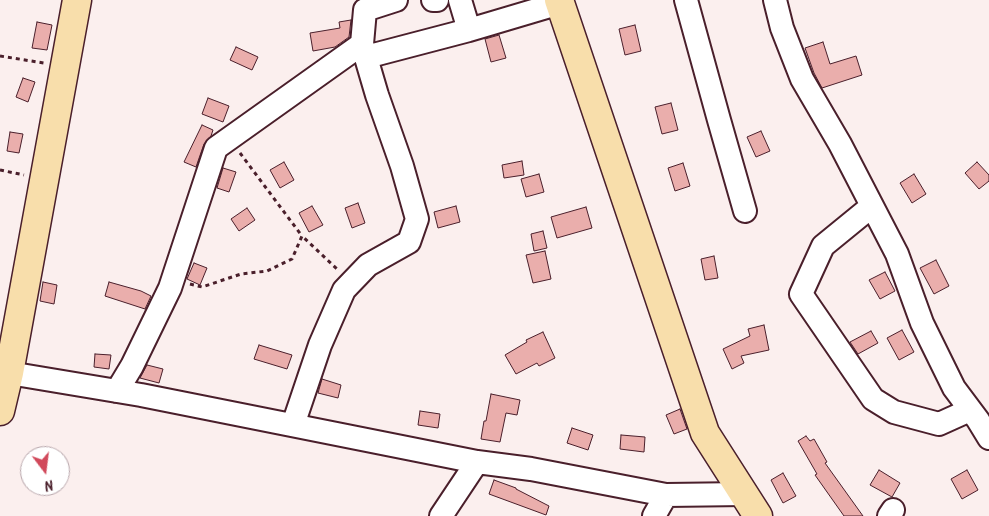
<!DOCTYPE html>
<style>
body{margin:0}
#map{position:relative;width:989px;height:516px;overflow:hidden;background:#fbefee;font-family:Kalam,sans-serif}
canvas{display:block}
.north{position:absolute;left:20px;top:446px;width:50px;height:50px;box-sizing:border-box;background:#fff;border:1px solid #b7a5aa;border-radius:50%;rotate:165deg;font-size:14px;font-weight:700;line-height:20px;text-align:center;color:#4a1f2b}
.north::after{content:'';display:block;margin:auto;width:18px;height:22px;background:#d1495b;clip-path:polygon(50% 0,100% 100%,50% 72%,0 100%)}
</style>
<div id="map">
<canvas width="989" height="516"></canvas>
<div class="north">N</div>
</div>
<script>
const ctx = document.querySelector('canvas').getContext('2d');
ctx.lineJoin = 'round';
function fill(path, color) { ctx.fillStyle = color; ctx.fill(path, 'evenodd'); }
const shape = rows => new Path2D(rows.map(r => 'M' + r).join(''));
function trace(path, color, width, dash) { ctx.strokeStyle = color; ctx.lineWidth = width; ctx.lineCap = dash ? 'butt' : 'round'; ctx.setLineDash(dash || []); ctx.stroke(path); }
const building = shape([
 [351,20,349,37,335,47,313,51,310,33,340,28,339,22,351,20],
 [37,22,52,25,47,50,32,48,37,22],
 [635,25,641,51,625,55,619,29,635,25],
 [499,35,506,58,491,62,485,39,499,35],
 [823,42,830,64,856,56,862,75,822,88,814,73,805,48,823,42],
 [236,47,258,57,252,70,230,60,236,47],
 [23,78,35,82,28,102,16,97,23,78],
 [208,98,229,106,223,122,202,114,208,98],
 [671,103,678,130,662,134,655,107,671,103],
 [202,125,213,130,211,136,204,144,196,167,184,162,202,125],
 [761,131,770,151,756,157,747,137,761,131],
 [10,132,23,134,19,153,7,151,10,132],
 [522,161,524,175,504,178,502,165,522,161],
 [284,162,294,180,280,188,270,170,284,162],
 [977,162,989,175,989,181,979,189,965,173,977,162],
 [683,163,690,186,675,191,668,168,683,163],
 [223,168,236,172,229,192,217,188,223,168],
 [539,174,544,192,526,197,521,179,539,174],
 [914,174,926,194,912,203,900,183,914,174],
 [358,203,365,223,352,228,345,208,358,203],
 [312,206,323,225,309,232,299,213,312,206],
 [456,206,460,222,438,228,434,212,456,206],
 [586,207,592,228,557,238,551,217,586,207],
 [247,208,255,220,239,231,231,219,247,208],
 [543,231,547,248,534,251,531,234,543,231],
 [545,251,551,279,533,283,526,255,545,251],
 [714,256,718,278,705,280,701,259,714,256],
 [936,260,949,286,934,294,920,268,936,260],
 [194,263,207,268,200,285,187,279,194,263],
 [885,272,895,291,880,299,869,280,885,272],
 [43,282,57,285,54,304,40,301,43,282],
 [109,282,141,291,151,296,145,309,105,296,109,282],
 [764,325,769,350,741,356,744,363,732,369,723,349,750,336,748,329,764,325],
 [902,330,914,352,899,360,887,338,902,330],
 [871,331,878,343,858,354,850,342,871,331],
 [543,332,555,358,539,366,537,363,516,374,505,355,527,342,526,340,543,332],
 [259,345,292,355,287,369,254,359,259,345],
 [95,354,111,355,109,369,94,367,95,354],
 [147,365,163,369,159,383,140,378,147,365],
 [322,379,341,385,338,398,318,393,322,379],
 [491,394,520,400,517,415,506,413,500,442,481,439,484,421,486,421,491,394],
 [680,409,687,429,674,434,666,415,680,409],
 [420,411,440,414,438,428,418,425,420,411],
 [572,428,593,435,588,450,567,443,572,428],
 [621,435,645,437,644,452,620,449,621,435],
 [806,436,810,441,814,439,827,462,825,463,863,516,844,516,815,475,817,474,798,441,806,436],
 [879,470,900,483,892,497,870,485,879,470],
 [967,470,978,490,962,499,951,479,967,470],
 [783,473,796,496,783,503,771,480,783,473],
 [494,480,516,488,516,489,549,506,546,515,489,494,494,480]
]);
fill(building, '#eaaeac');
trace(building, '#4a1f2b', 1);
const minor = shape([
 [433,0,437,0],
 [460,0,469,30],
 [686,0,719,120,745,211],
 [775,0,782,28,802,79,840,144,897,254,922,323,954,388,978,420,989,438],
 [366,57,469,30,560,3],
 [872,206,823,246,801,294,873,399,894,412,939,424,970,410],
 [9,373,141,395,477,462,531,469,666,495,745,494],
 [117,391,132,366,170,288,216,148,362,44],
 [293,425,320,345,344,290,368,265,409,242,417,219,402,166,377,95,362,44,365,10,396,0],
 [441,516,477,462],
 [654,516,666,495],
 [889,516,893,510]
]);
const major = shape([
 [0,411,9,373,77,0]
]);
const highway = shape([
 [559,0,705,433,758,516]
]);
trace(minor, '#4a1f2b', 26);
trace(major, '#4a1f2b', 31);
trace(highway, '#4a1f2b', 31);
trace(shape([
 [0,56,44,63],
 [240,153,302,236],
 [0,170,24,175],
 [190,284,202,287,241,274,267,271,292,259,302,236,337,269]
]), '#4a1f2b', 3, [4, 4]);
trace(minor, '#fff', 22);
trace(major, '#f8deab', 28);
trace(highway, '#f8deab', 28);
</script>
